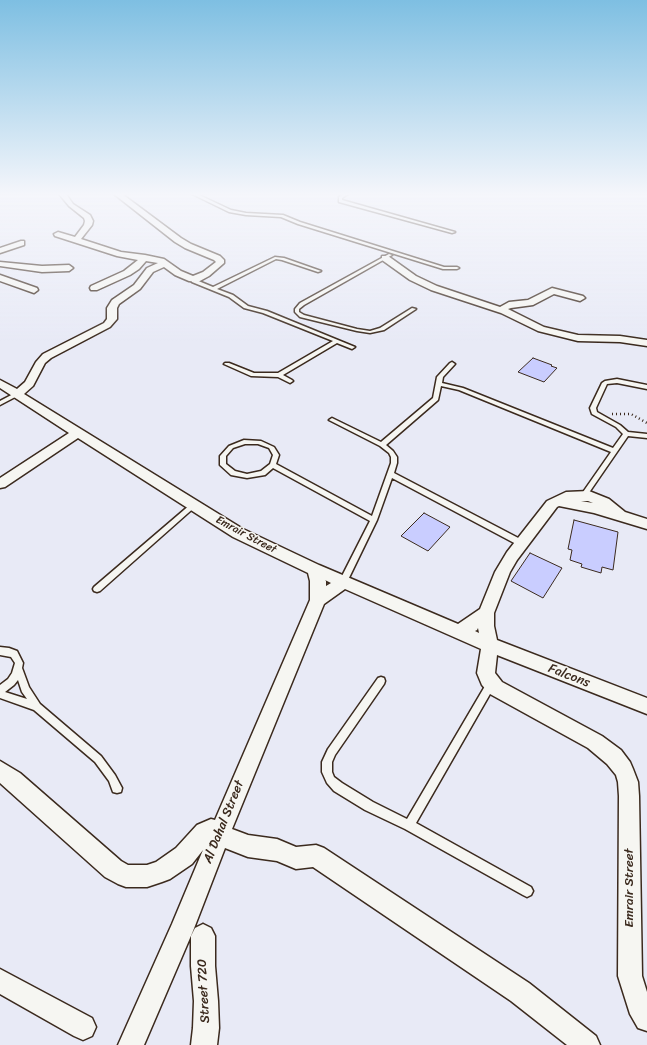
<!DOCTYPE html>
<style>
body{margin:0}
canvas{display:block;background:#e8eaf6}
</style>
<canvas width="647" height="1045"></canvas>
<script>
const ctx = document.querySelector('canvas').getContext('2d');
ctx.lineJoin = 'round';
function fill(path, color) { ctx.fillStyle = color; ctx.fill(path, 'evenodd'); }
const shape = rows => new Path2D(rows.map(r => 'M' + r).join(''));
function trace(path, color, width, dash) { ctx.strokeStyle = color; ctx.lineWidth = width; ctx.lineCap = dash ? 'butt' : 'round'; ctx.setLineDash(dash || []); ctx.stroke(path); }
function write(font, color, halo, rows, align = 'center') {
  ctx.font = font + ' Sriracha,sans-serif'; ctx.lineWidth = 3; ctx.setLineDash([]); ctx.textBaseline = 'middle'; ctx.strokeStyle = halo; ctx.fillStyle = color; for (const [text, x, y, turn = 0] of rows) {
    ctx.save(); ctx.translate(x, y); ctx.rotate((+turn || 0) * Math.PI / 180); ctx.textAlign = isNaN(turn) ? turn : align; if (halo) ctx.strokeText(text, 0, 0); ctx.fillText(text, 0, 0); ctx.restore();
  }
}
const building = shape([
 [533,358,552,365,551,366,557,368,544,382,518,372,533,358],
 [424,513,450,527,428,551,401,536,424,513],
 [574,520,618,532,613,570,602,567,601,573,581,567,582,564,570,560,572,550,568,549,574,520],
 [530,553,562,568,543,598,511,581,530,553]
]);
fill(building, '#c9cdff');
trace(building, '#3b2a1e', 1);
const lane = shape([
 [192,194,197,194,231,210,246,213,283,215,300,222,444,267,457,267,459,268,457,269,443,269,298,224,281,217,246,215,229,212,192,194],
 [344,194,348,194,342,198,342,200,455,232,452,233,339,202,339,197,344,194],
 [389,254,392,255,304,305,299,309,299,312,304,315,357,329,370,331,380,328,412,308,416,309,384,330,370,333,357,331,300,317,295,312,295,309,300,303,389,254],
 [275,257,284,258,321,271,318,272,282,260,276,259,217,289,233,295,248,306,267,311,355,347,352,349,337,343,283,375,292,380,293,381,290,383,278,377,251,376,224,364,225,363,229,363,254,373,278,373,333,341,263,313,244,308,229,297,192,282,191,279,195,278,196,280,213,287,275,257],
 [452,362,455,364,443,377,442,383,463,388,613,448,623,434,616,427,592,414,590,408,602,383,605,381,617,379,647,385,647,389,617,383,607,384,596,408,597,412,620,425,628,432,647,434,647,438,628,436,586,497,584,497,581,495,611,452,459,390,441,386,438,400,386,445,393,451,397,457,397,463,394,473,524,541,525,543,524,545,518,545,392,478,377,520,346,584,343,585,340,584,339,582,370,521,273,468,265,475,247,478,231,475,220,465,220,456,229,446,244,440,261,441,274,447,279,455,276,464,372,516,391,463,391,457,389,453,380,446,329,420,332,418,334,419,381,442,433,398,437,377,450,363,452,362],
 [245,444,258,444,269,448,273,455,270,464,261,471,247,474,235,471,226,464,226,456,233,448,245,444],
 [17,392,20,394,19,395,0,405,0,401,17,392],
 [191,504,195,504,196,506,100,591,97,592,94,591,93,589,94,587,191,504],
 [0,647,9,648,17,651,23,663,22,668,29,687,40,704,101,756,115,775,122,788,121,792,117,793,113,792,109,781,95,762,34,710,0,698,0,685,8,679,12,673,15,663,11,657,0,655,0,647],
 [18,680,22,692,27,699,5,692,14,685,18,680],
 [381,677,384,678,385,681,384,684,335,755,332,762,332,772,334,777,342,783,373,802,407,819,488,681,491,680,494,681,495,684,494,687,416,823,531,887,533,891,531,895,527,897,523,895,405,829,365,810,334,791,327,783,322,772,322,762,328,749,378,678,381,677]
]);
const street = shape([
 [59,194,66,194,73,204,90,215,93,221,92,225,81,239,121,252,145,255,164,259,181,271,193,276,203,272,216,262,214,260,185,248,175,242,114,194,122,194,181,238,191,244,220,256,224,260,224,263,209,276,198,282,189,281,175,275,164,267,153,272,140,289,119,304,117,308,117,319,110,327,51,358,45,363,33,386,24,394,243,529,319,565,458,624,480,609,495,572,507,552,547,501,566,492,589,491,609,499,625,512,647,519,647,529,594,513,559,506,557,507,517,560,510,572,494,613,494,626,497,640,647,698,647,714,497,655,495,673,502,682,602,736,621,750,630,762,633,769,638,782,639,796,642,976,647,992,647,1031,638,1028,630,1014,618,976,619,796,618,782,616,775,607,764,588,748,490,694,482,685,477,673,481,649,345,589,324,604,232,829,248,835,277,839,296,847,316,845,324,848,529,983,596,1036,600,1045,567,1045,511,1001,313,867,296,869,277,861,248,857,225,848,193,931,144,1045,118,1045,172,924,203,850,192,864,170,879,162,882,147,887,126,887,118,884,105,877,0,783,0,761,20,773,121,861,128,865,147,865,156,862,176,848,197,825,211,819,215,820,310,600,310,581,308,573,233,537,78,438,5,487,0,488,0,478,69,433,0,388,0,380,17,389,25,382,36,362,43,354,104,323,107,319,107,308,112,300,134,285,147,268,158,263,146,261,139,269,130,275,97,290,91,290,90,288,91,286,124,271,138,260,117,256,55,236,54,234,58,232,75,237,84,225,85,221,84,218,69,206,59,194],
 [581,501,588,501,593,503,581,501],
 [325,580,331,583,326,586,326,581,325,580],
 [478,628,479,633,475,631,477,630,478,628],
 [21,241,24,241,24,245,0,253,0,248,21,241],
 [382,256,388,256,416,276,437,286,500,307,509,302,528,300,552,288,583,296,585,298,580,301,554,294,533,305,511,308,508,309,544,327,578,335,620,336,647,340,647,346,620,342,578,341,538,331,501,313,431,290,410,280,382,260,382,256],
 [0,262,42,266,69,265,73,268,69,271,42,272,0,266,0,262],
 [0,275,37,288,38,290,34,293,0,281,0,275],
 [203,924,211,928,215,936,215,966,218,1001,219,1028,217,1045,191,1045,193,1028,194,1001,191,966,191,936,195,928,203,924],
 [0,969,92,1018,96,1027,92,1036,83,1040,74,1036,0,994,0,969]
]);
trace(lane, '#3b2a1e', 3);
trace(street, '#3b2a1e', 3);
trace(shape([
 [612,414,631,414,647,423]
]), '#3b2a1e', 2.5, [1, 3]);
fill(lane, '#f6f6f2');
fill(street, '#f6f6f2');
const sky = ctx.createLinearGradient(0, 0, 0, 341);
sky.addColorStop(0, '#7ebfe2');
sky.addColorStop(0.57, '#f5f6fb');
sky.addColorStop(1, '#f5f6fb00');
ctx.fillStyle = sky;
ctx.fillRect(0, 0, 647, 341);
write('11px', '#3b2a1e', '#f6f6f2', [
 ["Emrair Street",246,535,28]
]);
write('13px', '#3b2a1e', '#f6f6f2', [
 ["Falcons",569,676,21],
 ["Al Dahal Street",224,822,-68],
 ["Emrair Street",630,888,-90],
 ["Street 720",204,991,-93]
]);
</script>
